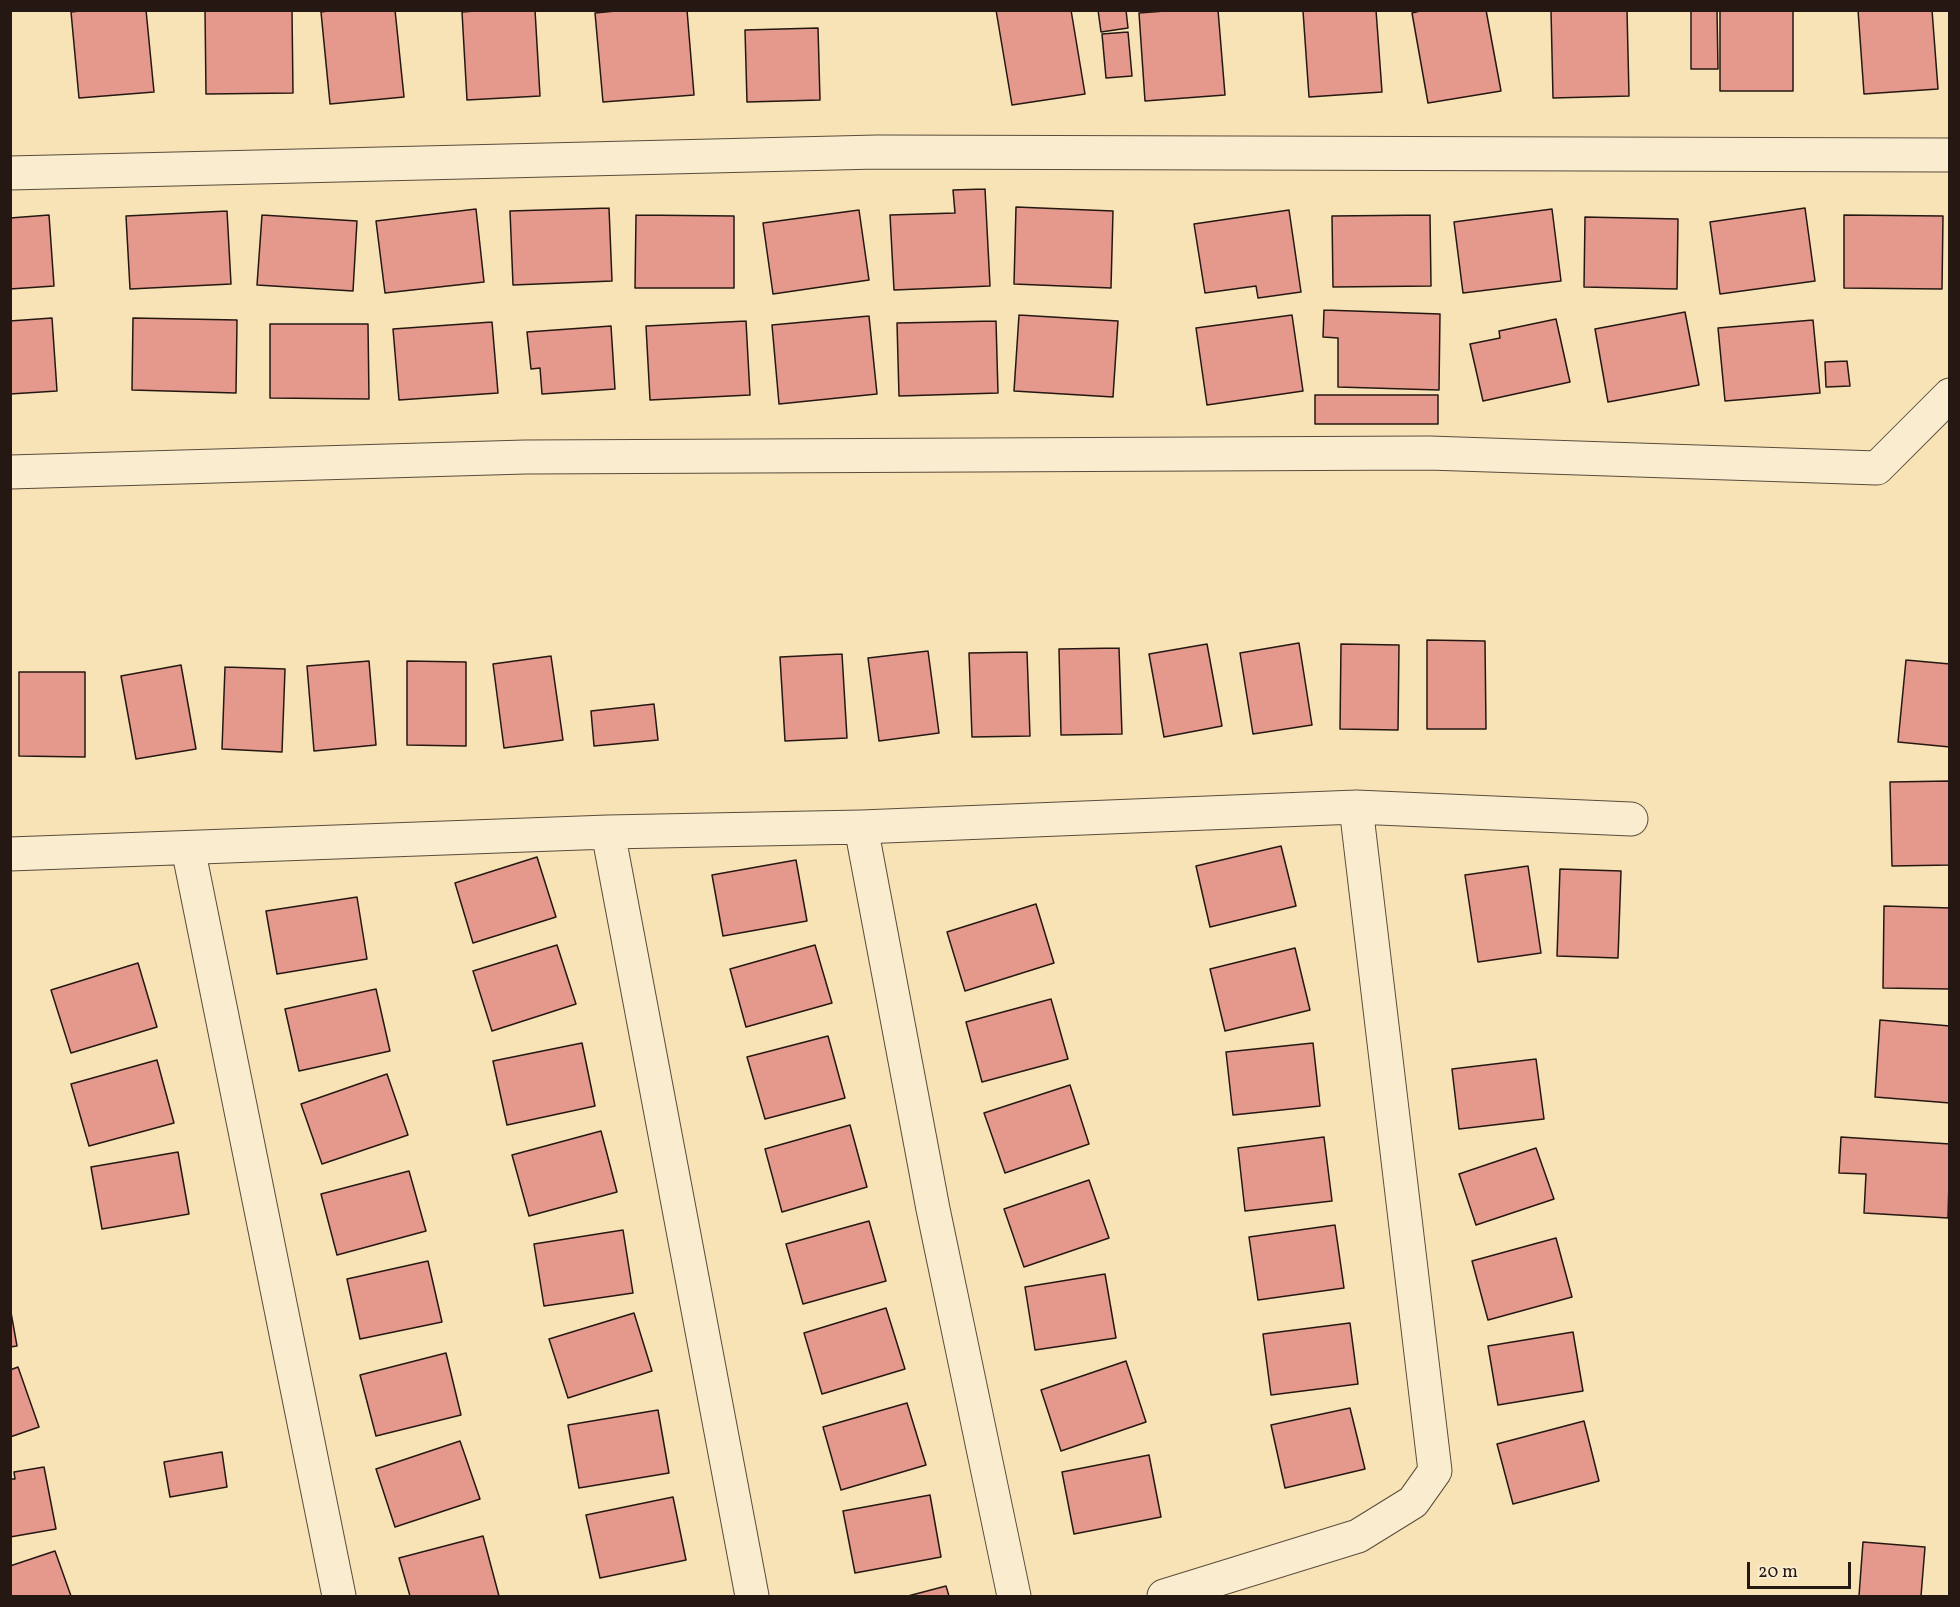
<!DOCTYPE html>
<style>
body{margin:0}
#map{position:relative;width:1960px;height:1607px;overflow:hidden;background:#f7e3b5;font-family:Vollkorn,serif}
canvas{display:block}
.frame{position:absolute;inset:0;border:12px solid #251813;pointer-events:none}
.scale{position:absolute;left:1747px;top:1562px;width:104px;height:27px;box-sizing:border-box;border:3px solid #251813;border-top:0;padding-left:8px;font-size:18px;line-height:21px;white-space:nowrap;color:#251813;-webkit-text-stroke:4px #faedcf;paint-order:stroke}
</style>
<div id="map">
<canvas width="1960" height="1607"></canvas>
<div class="frame"></div>
<div class="scale">20 m</div>
</div>
<script>
const ctx = document.querySelector('canvas').getContext('2d');
ctx.lineJoin = 'round';
function fill(path, color) { ctx.fillStyle = color; ctx.fill(path, 'evenodd'); }
const shape = rows => new Path2D(rows.map(r => 'M' + r).join(''));
function trace(path, color, width, dash) { ctx.strokeStyle = color; ctx.lineWidth = width; ctx.lineCap = dash ? 'butt' : 'round'; ctx.setLineDash(dash || []); ctx.stroke(path); }
const building = shape([
 [89,10,146,10,154,92,79,98,71,12,89,10],
 [205,10,292,10,293,93,206,94,205,10],
 [335,10,395,10,404,97,330,104,321,12,335,10],
 [487,10,535,10,540,96,467,100,462,12,487,10],
 [626,10,687,10,694,95,603,102,595,13,626,10],
 [996,10,1071,10,1085,94,1012,105,996,10],
 [1098,10,1126,10,1128,28,1101,32,1098,10],
 [1178,10,1218,10,1225,95,1145,101,1139,13,1178,10],
 [1376,10,1382,92,1309,97,1303,11,1376,10],
 [1424,10,1486,10,1501,91,1428,103,1412,13,1424,10],
 [1551,10,1627,10,1629,96,1553,98,1551,10],
 [1691,10,1717,10,1718,69,1691,69,1691,10],
 [1720,10,1793,10,1793,91,1720,91,1720,10],
 [1858,10,1932,10,1938,89,1864,94,1858,10],
 [818,28,820,100,747,102,745,30,818,28],
 [1128,32,1132,76,1106,78,1102,34,1128,32],
 [985,189,990,286,894,290,890,215,955,213,953,190,985,189],
 [1016,207,1113,211,1111,288,1014,284,1016,207],
 [609,208,612,281,513,285,510,211,609,208],
 [1805,208,1815,281,1720,294,1710,222,1805,208],
 [476,209,484,282,385,293,376,221,476,209],
 [1552,209,1561,281,1463,293,1454,222,1552,209],
 [859,210,869,280,773,294,763,223,859,210],
 [1289,210,1301,292,1258,298,1256,286,1205,293,1194,224,1289,210],
 [227,211,231,284,130,289,126,216,227,211],
 [49,215,54,286,10,289,10,218,49,215],
 [262,215,357,221,353,291,257,285,262,215],
 [636,215,734,216,734,288,635,288,636,215],
 [1430,215,1431,286,1333,287,1332,216,1430,215],
 [1844,215,1943,216,1942,289,1844,288,1844,215],
 [1585,217,1678,219,1677,289,1584,287,1585,217],
 [1324,310,1440,314,1439,390,1338,387,1338,338,1323,337,1324,310],
 [1685,312,1699,385,1608,402,1595,329,1685,312],
 [1019,315,1118,321,1113,397,1014,391,1019,315],
 [1292,315,1303,391,1207,405,1196,328,1292,315],
 [869,316,877,394,779,404,772,325,869,316],
 [52,318,57,391,10,394,10,321,52,318],
 [133,318,237,320,236,393,132,390,133,318],
 [1556,319,1570,382,1483,401,1470,344,1500,338,1499,331,1556,319],
 [1813,320,1820,393,1725,401,1718,328,1813,320],
 [746,321,750,395,650,400,646,326,746,321],
 [996,321,998,393,899,396,897,323,996,321],
 [492,322,498,393,399,400,393,329,492,322],
 [270,324,368,324,369,399,270,398,270,324],
 [611,326,615,389,542,394,540,368,531,369,527,332,611,326],
 [1847,361,1850,386,1826,387,1825,362,1847,361],
 [1315,395,1438,395,1438,424,1315,424,1315,395],
 [1427,640,1485,641,1486,729,1427,729,1427,640],
 [1299,643,1312,725,1253,734,1240,653,1299,643],
 [1207,644,1222,726,1164,737,1149,654,1207,644],
 [1341,644,1399,645,1398,730,1340,729,1341,644],
 [1119,648,1122,734,1061,735,1059,649,1119,648],
 [928,651,939,733,879,741,868,658,928,651],
 [1027,652,1030,736,972,737,969,653,1027,652],
 [842,654,847,738,785,741,780,657,842,654],
 [551,656,563,740,504,748,493,664,551,656],
 [1906,660,1950,664,1950,747,1898,742,1906,660],
 [369,661,376,745,314,751,307,666,369,661],
 [407,661,466,662,466,746,407,745,407,661],
 [181,665,196,749,136,759,121,676,181,665],
 [225,667,285,669,282,752,222,749,225,667],
 [19,672,85,672,85,757,19,756,19,672],
 [654,704,658,740,594,746,591,711,654,704],
 [1950,781,1950,865,1892,866,1890,782,1950,781],
 [1281,846,1296,906,1210,927,1196,866,1281,846],
 [537,857,556,917,473,943,455,883,537,857],
 [796,860,807,921,723,936,712,875,796,860],
 [1528,866,1541,953,1478,962,1465,875,1528,866],
 [1560,869,1621,871,1618,958,1557,956,1560,869],
 [357,897,367,959,277,974,266,911,357,897],
 [1036,904,1054,963,965,991,947,932,1036,904],
 [1884,906,1950,908,1950,989,1883,988,1884,906],
 [557,945,576,1004,492,1031,473,971,557,945],
 [815,945,832,1003,746,1027,730,969,815,945],
 [1295,948,1310,1010,1225,1031,1210,969,1295,948],
 [138,963,157,1027,71,1053,51,990,138,963],
 [376,989,390,1051,299,1071,285,1009,376,989],
 [1051,999,1068,1059,982,1082,966,1022,1051,999],
 [1880,1020,1950,1026,1950,1103,1875,1097,1880,1020],
 [828,1036,845,1098,765,1119,747,1057,828,1036],
 [582,1043,595,1106,507,1125,493,1061,582,1043],
 [1313,1043,1320,1106,1233,1115,1226,1052,1313,1043],
 [1536,1059,1544,1119,1459,1129,1452,1069,1536,1059],
 [157,1060,174,1123,89,1146,71,1084,157,1060],
 [387,1074,408,1135,322,1164,301,1104,387,1074],
 [1070,1085,1089,1144,1005,1173,984,1113,1070,1085],
 [850,1125,867,1187,782,1212,765,1149,850,1125],
 [601,1131,617,1192,529,1216,512,1155,601,1131],
 [1324,1137,1332,1201,1245,1211,1238,1148,1324,1137],
 [1841,1137,1950,1144,1948,1218,1864,1213,1866,1174,1839,1173,1841,1137],
 [1536,1148,1554,1199,1476,1225,1459,1174,1536,1148],
 [178,1152,189,1214,102,1229,91,1167,178,1152],
 [409,1171,426,1231,337,1255,321,1194,409,1171],
 [1089,1180,1109,1238,1024,1267,1004,1209,1089,1180],
 [869,1221,886,1281,803,1304,786,1244,869,1221],
 [1335,1225,1344,1288,1258,1300,1249,1237,1335,1225],
 [623,1230,633,1293,544,1306,534,1244,623,1230],
 [1556,1238,1572,1297,1488,1320,1472,1261,1556,1238],
 [428,1261,442,1322,360,1339,347,1279,428,1261],
 [1105,1274,1116,1338,1035,1350,1025,1287,1105,1274],
 [10,1307,17,1346,10,1347,10,1307],
 [886,1308,905,1369,822,1394,804,1333,886,1308],
 [634,1313,652,1371,568,1398,549,1339,634,1313],
 [1350,1323,1358,1384,1271,1395,1263,1334,1350,1323],
 [1573,1332,1583,1391,1498,1405,1488,1346,1573,1332],
 [446,1353,461,1415,376,1436,360,1375,446,1353],
 [1126,1361,1146,1422,1061,1451,1041,1390,1126,1361],
 [18,1367,39,1427,10,1437,10,1370,18,1367],
 [907,1403,926,1465,841,1490,823,1427,907,1403],
 [1350,1408,1365,1469,1285,1488,1271,1425,1350,1408],
 [658,1410,669,1473,579,1488,568,1425,658,1410],
 [1584,1421,1599,1481,1513,1504,1497,1444,1584,1421],
 [460,1441,480,1499,395,1527,376,1469,460,1441],
 [222,1452,227,1487,170,1497,164,1462,222,1452],
 [1149,1455,1161,1517,1074,1534,1062,1472,1149,1455],
 [44,1467,56,1529,10,1537,10,1479,15,1479,14,1472,44,1467],
 [930,1495,941,1557,855,1573,843,1511,930,1495],
 [673,1497,686,1560,600,1578,586,1515,673,1497],
 [483,1536,499,1596,410,1596,399,1558,483,1536],
 [1863,1542,1925,1547,1921,1596,1859,1596,1863,1542],
 [55,1551,71,1596,10,1596,10,1566,55,1551],
 [946,1586,949,1596,908,1596,946,1586]
]);
fill(building, '#e4998c');
trace(building, '#251813', 1.5);
const street = shape([
 [10,173,877,152,1950,155],
 [10,472,525,457,1429,453,1877,468,1950,395],
 [861,827,933,1209,1014,1596],
 [608,832,752,1596],
 [188,848,339,1596],
 [10,854,608,832,861,827,1356,807,1631,819],
 [1164,1596,1358,1536,1413,1502,1435,1471,1356,807]
]);
trace(street, '#5a4b3c', 35);
trace(street, '#faedcf', 33);
</script>
